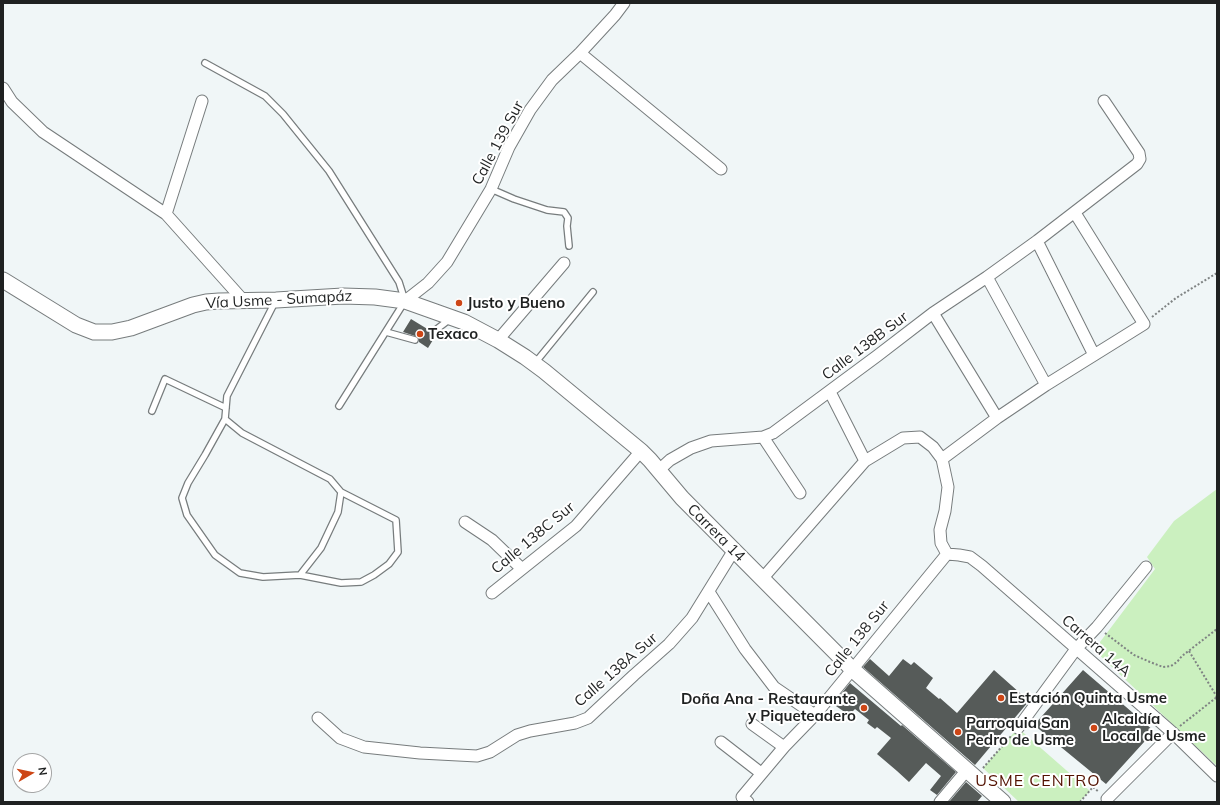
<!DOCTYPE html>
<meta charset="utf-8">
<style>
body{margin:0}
#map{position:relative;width:1220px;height:805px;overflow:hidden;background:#f0f6f7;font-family:Mulish,sans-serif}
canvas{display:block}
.frame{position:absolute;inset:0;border:4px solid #1f2121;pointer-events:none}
.north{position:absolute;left:12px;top:753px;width:40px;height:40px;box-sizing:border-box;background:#fff;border:1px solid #a5a6a6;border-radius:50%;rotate:81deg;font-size:11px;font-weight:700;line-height:16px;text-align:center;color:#1f2121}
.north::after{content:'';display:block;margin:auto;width:14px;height:18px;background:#cd4616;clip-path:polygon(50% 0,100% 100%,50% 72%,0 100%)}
</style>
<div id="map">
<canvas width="1220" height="805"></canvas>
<div class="frame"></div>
<div class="north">N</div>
</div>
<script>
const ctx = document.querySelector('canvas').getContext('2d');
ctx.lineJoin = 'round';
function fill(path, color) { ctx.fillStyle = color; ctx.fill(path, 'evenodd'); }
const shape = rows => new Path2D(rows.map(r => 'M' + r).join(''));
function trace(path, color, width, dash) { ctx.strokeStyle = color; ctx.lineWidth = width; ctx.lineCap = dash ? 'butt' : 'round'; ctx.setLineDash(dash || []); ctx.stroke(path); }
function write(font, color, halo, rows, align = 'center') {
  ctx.font = font + ' Mulish,sans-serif'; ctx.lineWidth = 4; ctx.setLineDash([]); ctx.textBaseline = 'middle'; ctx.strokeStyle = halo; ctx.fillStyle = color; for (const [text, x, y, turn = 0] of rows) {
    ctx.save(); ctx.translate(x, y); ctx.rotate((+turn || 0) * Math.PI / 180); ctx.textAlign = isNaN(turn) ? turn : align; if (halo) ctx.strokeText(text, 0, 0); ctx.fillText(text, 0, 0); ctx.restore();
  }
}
fill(shape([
 [1217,489,1217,766,1094,650,1155,569,1147,557,1174,521],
 [1018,728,1090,791,1079,802,1019,802,983,768]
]), '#cbf0bf');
fill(shape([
 [411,319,429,330,429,333,431,336,436,335,428,348,419,342,419,339,418,337,403,332],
 [870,659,889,676,903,659,911,665,914,662,933,678,926,688,939,699,940,698,957,713,994,670,1029,701,975,765,863,667],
 [1083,670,1154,731,1106,784,1034,725],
 [850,683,901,726,902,725,956,772,937,795,930,790,941,776,926,763,909,782,897,771,877,754,891,738,877,727,875,729,867,723,869,720,855,709,849,715,833,704],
 [966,782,982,796,977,802,949,802]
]), '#565b59');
const lane = shape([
 [205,63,265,96,283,114,329,171,399,282,405,301,339,406],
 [491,189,514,199,547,210,564,212,568,218,567,226,569,246],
 [386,332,415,340],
 [433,332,450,319],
 [535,363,593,292],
 [152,411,165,379,226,408],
 [225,419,242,433,330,479,341,492,338,512,321,548,300,575,263,577,240,573,215,555,187,515,182,498,188,483,205,455,225,419,227,396,275,302],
 [300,575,341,583,361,582,374,575,389,564,398,552,396,520,341,492]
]);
const street = shape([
 [580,53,721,169],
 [3,88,12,102,43,132,166,214,243,300],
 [166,214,202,101],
 [1037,241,1094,355],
 [987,277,1046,385],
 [405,301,428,283,447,262,491,189,509,147,530,110,552,80,580,53,615,15,624,3],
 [933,313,997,418],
 [498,340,564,263],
 [830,392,865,461],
 [763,437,800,493],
 [942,459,997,418,1046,385,1144,324,1075,213],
 [659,470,670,460,691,448,711,441,763,437,773,433,877,356,933,313,987,277,1037,241,1137,164,1140,159,1139,153,1104,101],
 [465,522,492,540,522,569],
 [947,554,959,555,970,557,982,566,1173,733,1217,776],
 [762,579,865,461,903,438,920,437,933,447,942,459,948,487,945,511,940,530,941,543,947,554],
 [709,592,745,649,774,687,815,715],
 [492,593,576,526,641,451],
 [318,718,340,738,364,747,420,753,477,756,490,752,517,735,530,731,575,723,588,718,634,675,669,644,692,618,734,550],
 [752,724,784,747],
 [1018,728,1076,649,1097,627,1146,567],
 [721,742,761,773],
 [1107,799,1173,733],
 [748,802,742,797,784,747,815,715,947,554],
 [940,802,967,770]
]);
const secondary = shape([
 [3,280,76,325,94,332,112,332,131,328,193,305,206,302,219,301,276,300,343,296,375,297,405,301,464,322,498,340,525,357,544,371,641,451,650,460,682,498,852,669,1003,802]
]);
trace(lane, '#777c7d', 8);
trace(street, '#777c7d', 13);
trace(secondary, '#777c7d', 17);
trace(shape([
 [1152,317,1176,298,1217,273],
 [1105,633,1134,655,1150,662,1163,667,1171,666,1177,662,1182,656,1217,629],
 [1189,651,1217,697],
 [1180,726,1217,697],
 [983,768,1012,735],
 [1080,802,1093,787,1099,792]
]), '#7f8383', 2, [2, 2]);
trace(lane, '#fff', 5.5);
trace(street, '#fff', 11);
trace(secondary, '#fff', 15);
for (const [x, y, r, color] of [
 [459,303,4,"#cd4616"],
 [420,334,4,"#cd4616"],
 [1001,698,4,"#cd4616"],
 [864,708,4,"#cd4616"],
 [1094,728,4,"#cd4616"],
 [958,732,4,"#cd4616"]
]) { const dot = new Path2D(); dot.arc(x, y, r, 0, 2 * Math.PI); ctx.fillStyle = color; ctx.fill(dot); trace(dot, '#fff', 1.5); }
write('15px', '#1f2121', '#fff', [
 ["Calle 139 Sur",498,143,-62],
 ["Vía Usme - Sumapáz",279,300,-3],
 ["Calle 138B Sur",865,346,-37],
 ["Carrera 14",716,533,45],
 ["Calle 138C Sur",533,538,-40],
 ["Calle 138 Sur",857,639,-51],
 ["Carrera 14A",1096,646,41],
 ["Calle 138A Sur",616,670,-41]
]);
write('bold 15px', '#1f2121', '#fff', [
 ["Justo y Bueno",467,303],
 ["Texaco",428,334],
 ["Estación Quinta Usme",1009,698],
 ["Doña Ana - Restaurante",856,699,"right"],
 ["y Piqueteadero",856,716,"right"],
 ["Alcaldía",1102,719],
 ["Local de Usme",1102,736],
 ["Parroquia San",966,723],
 ["Pedro de Usme",966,740]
], 'left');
ctx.letterSpacing = '1px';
write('16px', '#521100', '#fff', [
 ["USME CENTRO",1038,781]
]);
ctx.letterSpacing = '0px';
</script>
